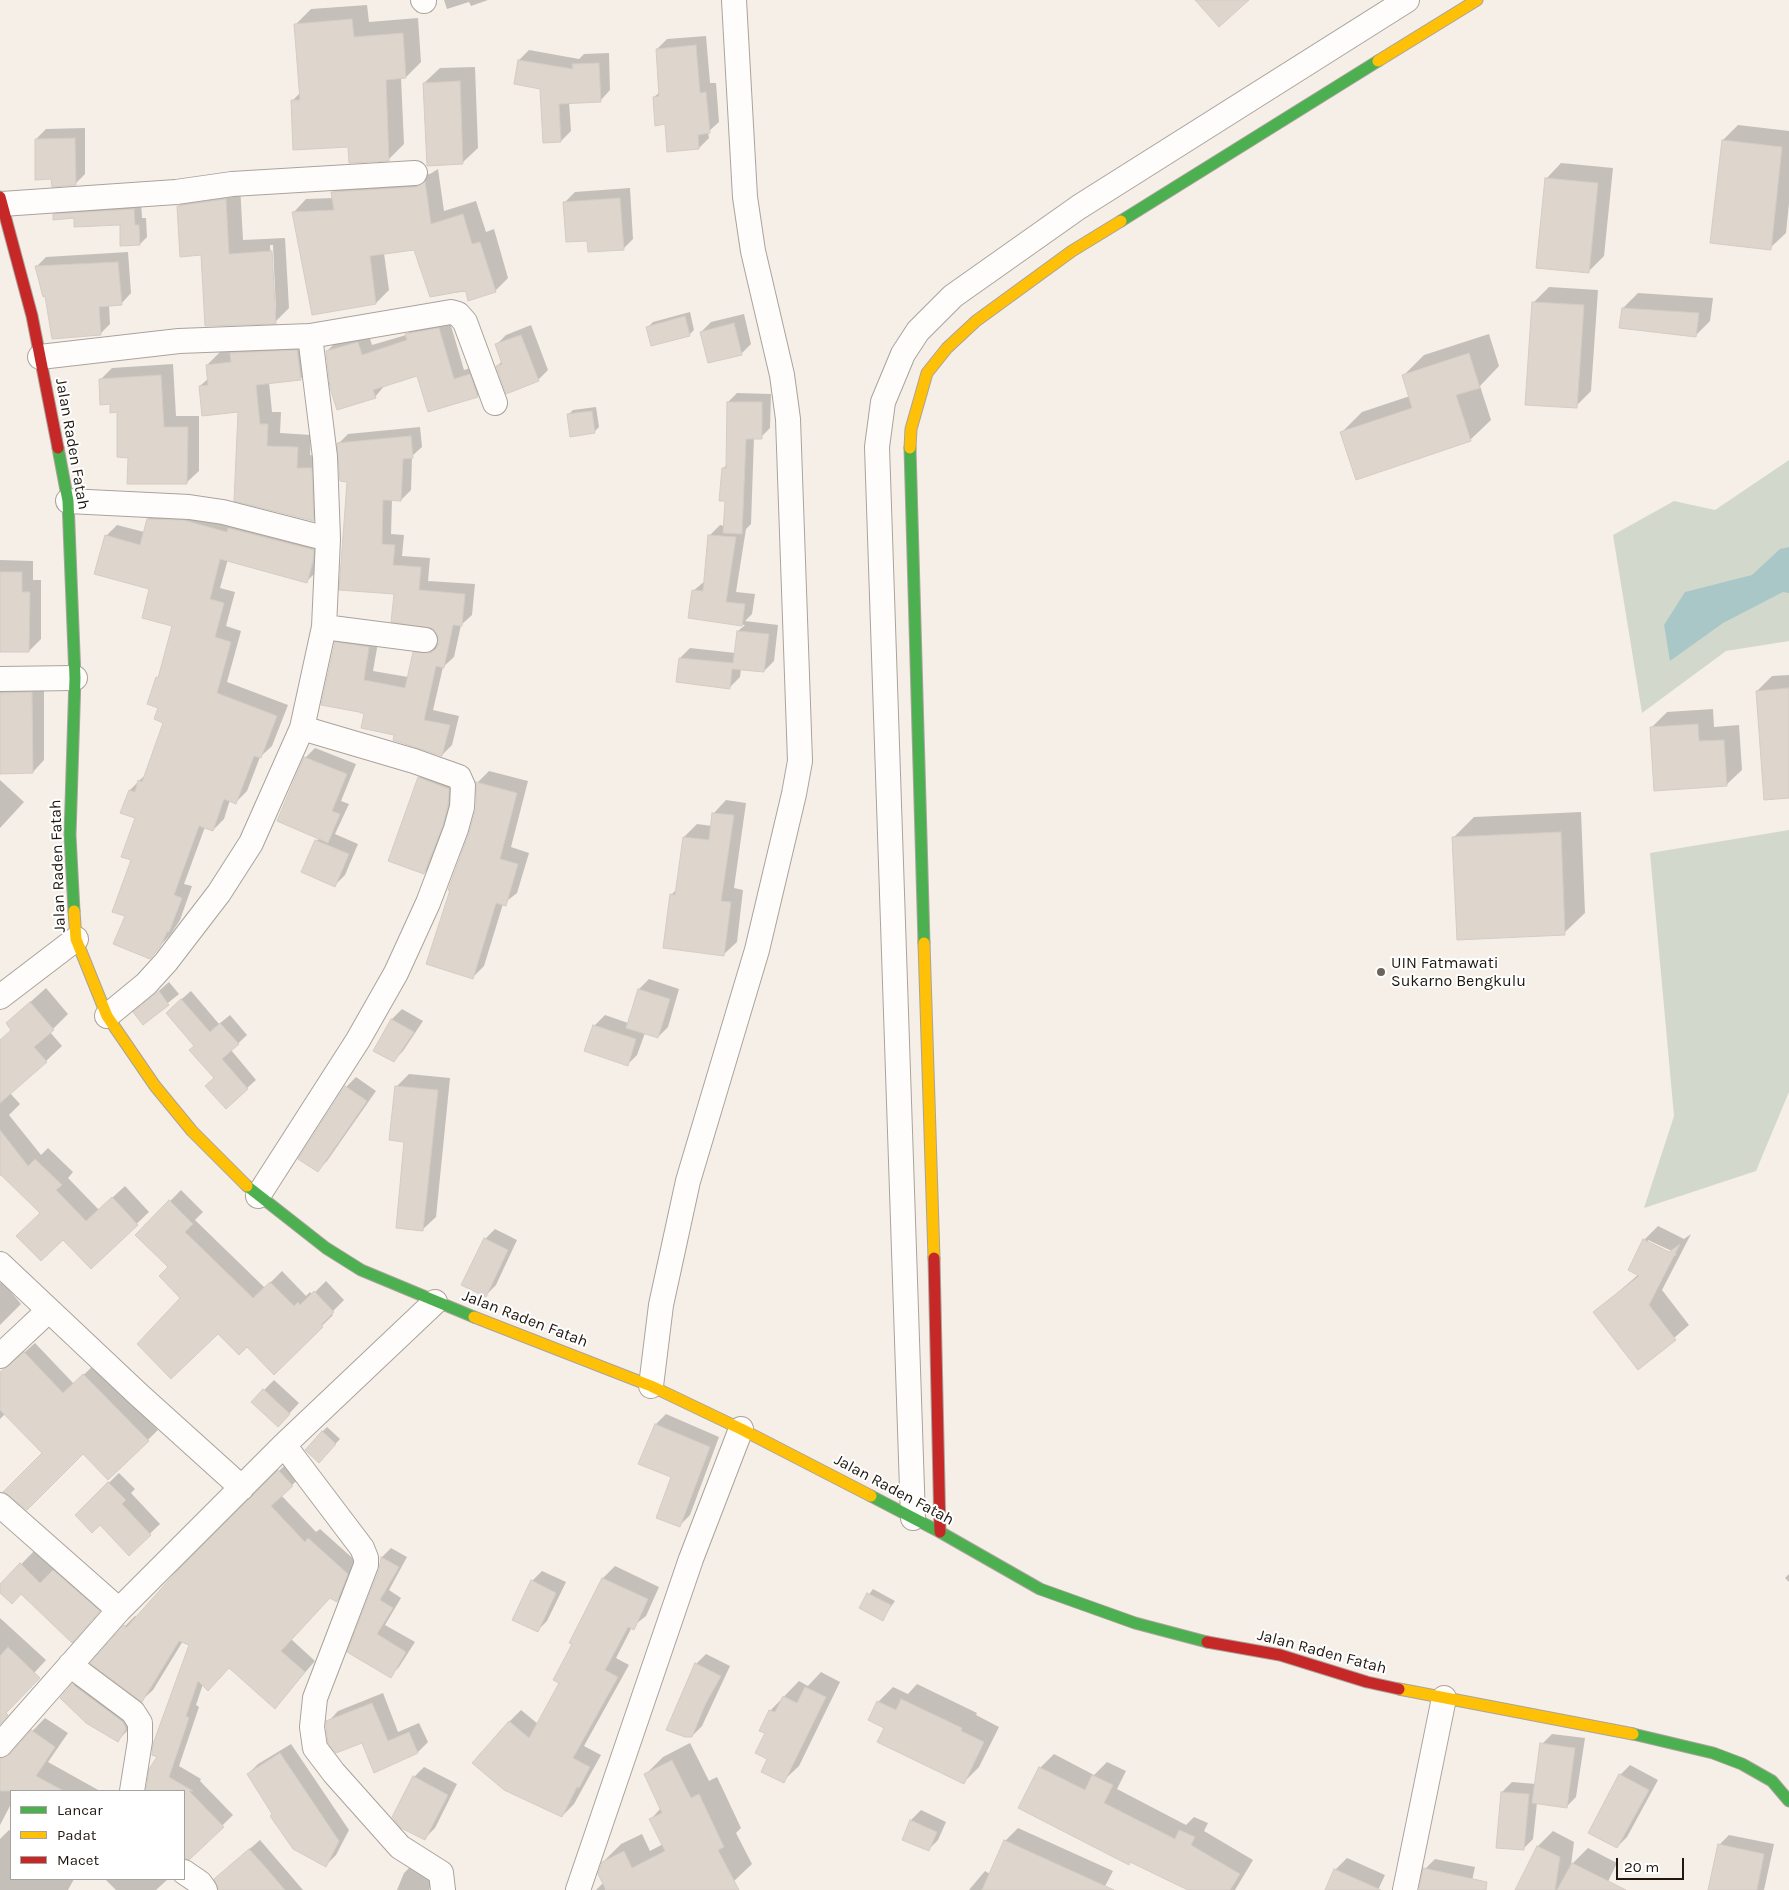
<!DOCTYPE html>
<style>
body{margin:0}
#map{position:relative;width:1789px;height:1890px;overflow:hidden;background:#f6efe8;font-family:Karla,sans-serif}
canvas{display:block}
.legend{position:absolute;left:10px;top:1790px;width:175px;height:90px;box-sizing:border-box;background:#fff;border:1px solid #a6a39f;margin:0;padding:6px 9px;list-style:none;font-size:15px;color:#201810}
.legend li{display:flex;align-items:center;gap:10px;height:25px}
.legend b{width:25px;border:1px solid #a6a39f}
.scale{position:absolute;left:1616px;top:1858px;width:68px;height:22px;box-sizing:border-box;border:2px solid #201810;border-top:0;padding-left:6px;font-size:15px;line-height:18px;white-space:nowrap;color:#201810;-webkit-text-stroke:4px #fff;paint-order:stroke}
</style>
<div id="map">
<canvas width="1789" height="1890"></canvas>
<ul class="legend">
<li><b style="height:6px;background:#4caf50"></b>Lancar</li>
<li><b style="height:6px;background:#ffc107"></b>Padat</li>
<li><b style="height:6px;background:#c62828"></b>Macet</li>
</ul>
<div class="scale">20 m</div>
</div>
<script>
const ctx = document.querySelector('canvas').getContext('2d');
ctx.lineJoin = 'round';
function fill(path, color) { ctx.fillStyle = color; ctx.fill(path, 'evenodd'); }
const shape = rows => new Path2D(rows.map(r => 'M' + r).join(''));
function trace(path, color, width, dash) { ctx.strokeStyle = color; ctx.lineWidth = width; ctx.lineCap = dash ? 'butt' : 'round'; ctx.setLineDash(dash || []); ctx.stroke(path); }
function write(font, color, halo, rows, align = 'center') {
  ctx.font = font + ' Karla,sans-serif'; ctx.lineWidth = 4; ctx.setLineDash([]); ctx.textBaseline = 'middle'; ctx.strokeStyle = halo; ctx.fillStyle = color; for (const [text, x, y, turn = 0] of rows) {
    ctx.save(); ctx.translate(x, y); ctx.rotate((+turn || 0) * Math.PI / 180); ctx.textAlign = isNaN(turn) ? turn : align; if (halo) ctx.strokeText(text, 0, 0); ctx.fillText(text, 0, 0); ctx.restore();
  }
}
fill(shape([
 [1789,460,1789,641,1726,651,1642,713,1613,535,1674,501,1715,510],
 [1789,830,1789,1092,1756,1171,1644,1208,1674,1116,1650,853]
]), '#d2d9cc');
fill(shape([
 [1789,547,1789,593,1783,592,1723,623,1670,661,1664,625,1685,592,1752,575,1780,549]
]), '#aac7c8');
fill(shape([
 [444,0,488,0,471,6,469,2,447,9],
 [367,5,369,22,418,18,421,62,406,77,401,78,404,144,388,160,349,146,292,101,301,92,296,24,311,9],
 [706,36,710,83,716,83,719,122,708,132,709,138,699,148,654,97,660,92,657,49,667,39],
 [529,50,579,59,584,54,609,53,610,90,600,101,569,102,571,131,561,141,541,88,519,60],
 [475,67,478,148,462,163,424,83,440,68],
 [1738,125,1789,131,1789,203,1786,233,1770,248,1723,140],
 [85,128,85,174,75,184,36,139,46,129],
 [1561,163,1613,168,1604,256,1589,271,1546,179],
 [438,169,444,211,476,201,486,232,494,229,508,278,495,291,467,291,431,296,415,249,384,253,389,290,376,303,293,213,306,199,334,198,333,192,346,179,430,174],
 [240,185,243,240,285,238,289,308,275,322,203,254,178,206,192,192],
 [270,245,273,245,276,311,274,311],
 [630,188,633,239,623,249,588,240,565,202,575,192],
 [141,202,142,218,146,218,147,237,140,244,121,224,54,215,61,208],
 [128,252,131,293,121,304,109,305,110,324,100,334,46,295,36,267,46,257],
 [1549,287,1598,290,1591,391,1576,406,1533,303],
 [1638,293,1713,298,1710,321,1695,336,1623,308],
 [690,312,694,330,689,335,648,327,653,322],
 [744,314,751,344,741,354,701,332,711,322],
 [449,319,464,370,480,365,487,386,477,396,418,374,385,385,375,397,327,351,337,341,368,332,372,345,406,335,417,324],
 [531,325,548,370,538,380,497,366,502,361,496,345,506,335],
 [1489,334,1499,366,1480,386,1491,420,1470,440,1342,432,1362,412,1410,396,1403,376,1424,355],
 [309,338,314,366,301,378,269,382,272,412,281,412,280,433,311,435,310,455,324,456,326,507,313,520,239,411,200,386,209,378,207,365,220,352],
 [173,364,176,416,199,416,199,471,186,483,129,457,118,411,111,402,100,380,112,368],
 [737,393,771,394,770,428,761,437,754,437,751,524,746,529,736,592,755,594,752,614,745,621,778,625,774,661,764,671,741,669,740,677,730,687,680,658,690,648,736,653,738,631,745,625,689,617,693,591,705,581,710,535,720,525,724,526,727,500,723,469,727,464,728,402],
 [596,407,599,427,594,432,568,415,573,410],
 [420,427,422,447,412,456,411,490,401,500,392,499,391,534,404,535,402,556,430,558,428,581,475,584,472,615,461,625,454,657,443,667,433,710,459,716,452,745,442,755,396,734,365,714,336,643,346,633,379,637,373,671,408,677,414,653,424,643,439,643,439,634,395,593,348,481,338,444,348,434],
 [159,508,324,539,318,570,307,581,228,559,220,588,235,592,226,626,241,631,227,682,288,705,272,746,260,757,247,791,236,802,230,800,224,819,213,830,205,827,184,884,192,886,180,920,171,934,150,957,127,915,137,818,130,790,145,775,165,722,159,707,157,678,161,675,174,625,151,588,106,536,117,525,144,532,148,519],
 [0,560,33,561,33,580,41,580,41,639,29,651,0,650],
 [1789,675,1789,796,1757,691,1772,676],
 [0,680,44,681,44,760,33,772,0,772],
 [1713,709,1714,727,1739,725,1742,770,1726,785,1652,727,1667,712],
 [315,748,356,764,341,801,349,804,335,834,358,844,345,875,335,885,303,871,319,837,305,758],
 [429,768,458,778,434,863,424,873,419,778],
 [489,771,528,781,511,847,529,853,517,893,503,904,484,966,472,978,449,889,477,811,477,783],
 [0,780,24,802,0,828],
 [726,800,746,803,734,888,743,890,737,942,724,954,671,895,677,889,684,837,697,824,712,826,714,813],
 [1581,812,1585,913,1564,933,1454,837,1474,817],
 [649,979,679,989,668,1027,658,1037,645,1033,637,1055,627,1065,586,1051,595,1025,605,1015,628,1023,639,989],
 [169,982,179,994,143,1023,135,1012],
 [46,988,68,1014,50,1032,62,1046,31,1075,12,1029,7,1023],
 [191,991,219,1024,230,1015,247,1035,231,1050,256,1080,226,1107,215,1078,196,1046,176,1004],
 [402,1009,423,1021,403,1051,393,1061,375,1050,392,1019],
 [0,1048,10,1093,20,1104,9,1115,41,1155,48,1148,73,1172,68,1178,99,1210,125,1186,149,1212,91,1268,42,1213,2,1174,0,1176],
 [409,1074,450,1078,436,1217,422,1230,396,1087],
 [356,1077,376,1091,327,1161,317,1171,346,1087],
 [181,1190,203,1212,195,1220,265,1288,282,1271,306,1296,310,1292,312,1295,326,1281,344,1300,331,1313,333,1315,274,1373,247,1345,182,1298,170,1267,137,1235],
 [1658,1226,1684,1239,1691,1234,1662,1290,1689,1325,1639,1368,1595,1312,1639,1274,1629,1269,1644,1240],
 [1648,1240,1676,1253,1675,1256,1648,1242],
 [495,1229,517,1240,496,1285,486,1295,485,1239],
 [2,1281,21,1304,0,1325,0,1283],
 [35,1343,74,1384,94,1365,158,1430,108,1479,83,1452,43,1453,5,1414,0,1419,0,1374],
 [274,1380,299,1403,288,1415,264,1390],
 [666,1414,719,1437,690,1515,680,1525,672,1477,640,1463,656,1424],
 [327,1427,340,1439,319,1461,322,1432],
 [290,1460,303,1475,281,1495,316,1532,320,1529,358,1563,348,1590,337,1601,330,1596,291,1639,315,1661,275,1707,229,1667,203,1684,196,1705,199,1707,179,1766,201,1779,200,1781,233,1815,195,1852,184,1841,184,1791,147,1790,191,1645,183,1641,153,1690,142,1700,125,1626,135,1616,137,1617,178,1572],
 [119,1473,135,1489,131,1493,160,1524,129,1554,100,1523,76,1515],
 [391,1548,407,1557,389,1590,401,1598,385,1625,415,1642,399,1667,390,1676,349,1652,380,1570,382,1557],
 [35,1550,55,1570,68,1557,113,1596,86,1627,22,1593,0,1591,0,1586],
 [615,1566,659,1587,646,1616,632,1627,616,1658,629,1665,584,1746,601,1755,574,1804,562,1816,509,1722,521,1710,538,1724,561,1682,574,1644,603,1578],
 [542,1571,566,1582,547,1621,537,1631,532,1581],
 [1789,1574,1789,1582,1785,1578],
 [873,1589,895,1601,882,1619,860,1607],
 [0,1618,46,1660,0,1710],
 [706,1654,730,1666,702,1726,692,1736,696,1664],
 [821,1672,840,1682,799,1766,783,1781,769,1758,766,1732,770,1711,799,1681,808,1686],
 [83,1675,133,1712,128,1730,118,1740,61,1698],
 [917,1684,977,1713,976,1715,999,1727,979,1767,964,1782,885,1727,878,1702,893,1687,908,1694],
 [383,1693,398,1732,419,1723,428,1742,418,1752,363,1742,328,1722,338,1711],
 [45,1718,68,1733,48,1762,100,1791,11,1791,11,1804,0,1825,0,1768,5,1759],
 [1552,1734,1585,1738,1576,1797,1566,1807,1537,1803,1533,1839,1523,1849,1502,1792,1512,1782,1536,1784,1542,1744],
 [690,1743,709,1781,717,1777,741,1828,736,1833,752,1864,734,1881,716,1890,608,1890,606,1886,605,1890,596,1890,604,1882,603,1862,621,1844,642,1834,650,1851,663,1844,651,1819,661,1808,645,1775,663,1757],
 [291,1744,349,1830,336,1855,326,1865,274,1814,248,1774,258,1764],
 [1054,1754,1094,1775,1107,1762,1126,1771,1117,1789,1186,1825,1194,1817,1208,1823,1204,1831,1253,1860,1235,1890,1190,1890,1040,1768],
 [1630,1765,1658,1780,1627,1837,1617,1847,1620,1775],
 [424,1767,457,1784,435,1828,425,1838,414,1777],
 [921,1810,946,1822,938,1840,928,1850,903,1839,911,1820],
 [1018,1828,1113,1871,1103,1890,969,1890,985,1871,990,1874,1005,1841],
 [9,1830,11,1831,11,1879,74,1879,68,1890,0,1890,0,1839],
 [1553,1831,1574,1842,1571,1865,1588,1848,1617,1863,1604,1890,1517,1890,1538,1846],
 [1729,1835,1774,1844,1764,1890,1767,1890,1709,1890,1719,1845],
 [260,1840,303,1890,232,1890,230,1866],
 [1347,1858,1385,1875,1378,1890,1326,1890,1335,1870],
 [1435,1859,1475,1867,1470,1890,1420,1890,1425,1869],
 [414,1863,436,1872,429,1890,397,1890,404,1873],
 [105,1879,168,1879,156,1890,116,1890]
]), '#0003');
const building = shape([
 [1195,0,1249,0,1219,27,1195,0],
 [352,19,354,37,403,33,406,78,386,80,389,161,349,163,348,147,293,150,291,100,300,100,294,24,352,19],
 [696,45,700,93,706,92,710,133,698,135,699,149,667,152,665,124,655,126,653,97,659,96,656,49,696,45],
 [518,60,573,69,572,64,599,63,601,102,559,104,561,142,543,143,540,89,514,84,518,60],
 [460,81,463,164,427,166,423,83,460,81],
 [75,138,76,185,52,187,51,179,35,180,35,139,75,138],
 [1722,140,1782,147,1771,250,1710,243,1722,140],
 [1545,178,1598,183,1589,273,1536,268,1545,178],
 [425,181,431,224,463,214,472,244,480,242,496,292,468,301,466,292,463,291,430,297,414,250,370,256,376,304,312,315,292,212,334,210,331,192,416,187,425,181],
 [620,198,624,250,588,252,587,241,566,242,563,202,620,198],
 [226,199,229,254,272,251,276,324,205,326,201,255,180,257,177,206,226,199],
 [134,209,135,225,139,225,140,245,120,246,120,225,74,227,74,218,53,220,53,214,134,209],
 [118,262,122,305,99,307,101,335,52,339,45,296,43,297,35,266,118,262],
 [1532,302,1584,305,1577,408,1525,405,1532,302],
 [1622,308,1699,313,1696,337,1619,328,1622,308],
 [685,316,690,336,651,346,646,327,685,316],
 [734,323,742,355,708,363,700,332,734,323],
 [439,328,454,379,470,374,478,397,428,412,417,376,373,390,376,398,337,410,330,388,326,351,358,342,362,355,407,340,405,334,439,328],
 [521,335,539,381,506,394,496,366,502,364,495,344,521,335],
 [297,350,301,380,256,385,260,424,268,424,267,446,298,447,297,468,312,468,314,521,234,501,238,412,202,416,199,386,208,385,206,365,231,362,230,353,297,350],
 [1469,353,1480,388,1456,395,1471,441,1356,480,1340,432,1412,408,1402,375,1469,353],
 [161,375,164,427,188,427,187,484,127,484,128,458,117,457,117,412,110,413,110,404,100,405,99,379,161,375],
 [727,402,762,402,762,439,746,439,742,534,723,533,725,501,719,501,722,468,726,468,727,402],
 [592,411,595,433,570,437,567,414,592,411],
 [411,436,413,458,403,459,401,501,383,500,382,544,395,545,393,565,421,567,419,590,465,594,462,626,453,625,444,668,436,666,424,720,450,725,442,756,393,740,394,735,361,728,364,714,359,712,321,705,335,642,369,647,364,680,405,688,413,652,430,653,436,649,439,642,437,634,433,629,391,622,394,594,339,590,347,482,340,481,337,443,411,436],
 [147,519,183,520,227,532,228,528,314,550,313,561,307,583,220,559,210,599,224,603,215,637,231,642,217,693,277,716,261,758,254,756,236,804,224,799,213,831,199,826,174,895,182,898,169,932,167,932,160,947,150,959,113,944,125,916,112,912,131,860,121,857,135,818,120,813,129,790,135,792,138,780,142,782,163,723,154,719,158,708,147,704,156,677,158,678,172,626,142,618,149,589,94,574,105,535,140,545,147,519],
 [708,535,736,537,726,602,745,604,742,626,688,618,692,590,703,591,708,535],
 [0,572,22,572,22,592,30,592,29,652,0,652,0,572],
 [737,631,769,634,764,672,732,669,730,689,676,682,679,658,733,663,737,631],
 [1789,688,1789,798,1764,800,1756,691,1789,688],
 [32,692,33,773,0,774,0,693,32,692],
 [1698,724,1699,741,1724,740,1727,786,1654,791,1650,727,1698,724],
 [304,757,347,774,332,811,340,814,328,843,277,821,304,757],
 [418,777,449,789,448,805,443,825,424,874,388,861,418,777],
 [476,782,517,793,500,859,518,864,506,906,496,903,473,979,426,964,450,890,448,890,469,833,476,808,476,782],
 [712,813,734,815,721,901,731,902,724,956,663,948,670,894,675,895,683,837,709,840,712,813],
 [1561,832,1565,935,1457,940,1452,837,1561,832],
 [315,840,349,854,335,887,301,872,315,840],
 [638,989,670,999,658,1038,626,1028,638,989],
 [159,991,169,1005,143,1025,133,1012,159,991],
 [181,999,210,1032,220,1023,239,1044,222,1059,248,1089,226,1109,205,1086,214,1078,189,1050,194,1046,166,1013,181,999],
 [30,1002,54,1030,34,1047,47,1062,0,1103,0,1040,11,1030,6,1023,30,1002],
 [391,1019,414,1032,394,1062,373,1051,391,1019],
 [593,1025,636,1039,628,1066,584,1051,593,1025],
 [345,1086,367,1101,318,1172,298,1159,345,1086],
 [395,1086,438,1090,423,1231,396,1228,404,1142,389,1140,395,1086],
 [0,1130,28,1166,35,1159,62,1185,56,1190,86,1221,112,1197,138,1225,91,1269,63,1240,41,1261,16,1236,40,1213,0,1174,0,1130],
 [169,1200,193,1224,185,1232,253,1298,270,1282,294,1306,298,1302,300,1305,314,1291,334,1312,321,1325,323,1327,274,1375,247,1347,239,1355,218,1334,171,1379,137,1344,180,1298,159,1276,168,1267,135,1235,169,1200],
 [484,1238,508,1250,486,1297,461,1285,484,1238],
 [1643,1239,1669,1252,1680,1244,1649,1305,1676,1340,1638,1370,1593,1312,1639,1276,1628,1270,1643,1239],
 [24,1352,63,1393,83,1374,149,1441,108,1480,83,1454,27,1510,3,1492,42,1453,0,1410,0,1372,24,1352],
 [263,1389,290,1414,278,1427,251,1402,263,1389],
 [655,1424,710,1447,680,1527,656,1518,671,1477,638,1464,655,1424],
 [322,1431,336,1444,319,1463,305,1450,322,1431],
 [278,1470,293,1486,271,1506,305,1542,308,1538,348,1574,337,1602,330,1598,281,1651,305,1672,275,1709,229,1668,208,1691,198,1681,186,1716,189,1718,169,1777,193,1791,189,1791,224,1827,189,1860,184,1858,184,1791,146,1791,149,1769,157,1757,152,1755,153,1744,189,1645,179,1641,142,1702,90,1663,124,1625,126,1628,177,1571,278,1470],
 [108,1482,126,1500,122,1504,151,1535,129,1556,100,1525,92,1533,75,1515,108,1482],
 [381,1557,399,1567,380,1600,393,1608,377,1634,406,1652,391,1678,347,1652,379,1570,381,1557],
 [20,1563,40,1583,53,1570,100,1611,72,1643,21,1594,12,1604,0,1593,0,1584,20,1563],
 [602,1578,648,1599,634,1630,628,1627,605,1670,618,1677,573,1758,590,1767,579,1788,577,1787,562,1817,504,1790,472,1763,509,1721,529,1738,559,1683,553,1680,572,1644,569,1643,602,1578],
 [531,1580,556,1593,538,1632,512,1620,531,1580],
 [867,1593,891,1605,883,1621,859,1608,867,1593],
 [8,1647,40,1678,6,1713,8,1715,0,1724,0,1656,8,1647],
 [695,1663,721,1676,705,1705,692,1737,685,1737,666,1730,695,1663],
 [72,1684,123,1722,126,1729,118,1742,86,1723,60,1698,72,1684],
 [805,1687,826,1697,784,1783,761,1772,767,1759,755,1753,765,1733,759,1731,769,1710,775,1712,783,1696,797,1703,805,1687],
 [901,1699,962,1728,961,1731,984,1742,964,1784,877,1742,884,1728,868,1720,877,1701,896,1710,901,1699],
 [372,1703,388,1741,409,1732,418,1753,374,1773,362,1743,336,1753,328,1743,326,1727,326,1721,372,1703],
 [31,1730,55,1747,36,1776,64,1791,0,1791,0,1758,10,1754,31,1730],
 [1540,1743,1575,1748,1567,1808,1532,1803,1540,1743],
 [280,1753,339,1841,326,1867,293,1849,270,1816,272,1814,247,1774,280,1753],
 [672,1760,691,1798,699,1794,724,1847,718,1850,739,1890,606,1890,598,1874,602,1862,624,1851,632,1868,665,1851,649,1819,662,1813,644,1774,672,1760],
 [1039,1767,1085,1790,1092,1775,1113,1785,1104,1803,1175,1839,1179,1830,1195,1837,1191,1845,1240,1874,1230,1890,1188,1890,1130,1862,1129,1865,1018,1808,1039,1767],
 [1619,1774,1649,1790,1617,1848,1588,1833,1619,1774],
 [413,1776,448,1795,425,1840,401,1828,392,1817,413,1776],
 [1501,1792,1529,1794,1524,1850,1496,1848,1501,1792],
 [910,1820,937,1832,929,1851,902,1840,910,1820],
 [1004,1840,1114,1890,982,1890,1004,1840],
 [1718,1844,1764,1854,1757,1890,1708,1890,1718,1844],
 [1537,1846,1560,1857,1555,1890,1515,1890,1537,1846],
 [249,1849,267,1869,285,1890,219,1890,214,1879,249,1849],
 [1572,1863,1626,1890,1557,1890,1572,1863],
 [1423,1868,1487,1882,1486,1890,1419,1890,1423,1868],
 [1334,1869,1381,1890,1325,1890,1334,1869]
]);
fill(building, '#ded6cd');
trace(building, '#d3ccc5', 1);
const street = shape([
 [423,0,424,1],
 [2,204,176,192,232,184,415,173],
 [310,336,325,457,328,539,324,627,425,640],
 [40,357,179,341,310,336,451,312,458,314,465,322,495,403],
 [68,501,189,507,223,512,328,539],
 [0,679,75,678],
 [0,997,76,939],
 [107,1016,146,984,166,962,219,893,251,843,302,728,324,627],
 [258,1196,358,1040,396,973,428,903,456,829,462,807,463,786,459,777,414,761,302,728],
 [0,1264,139,1395,242,1488],
 [0,1356,48,1311],
 [651,1386,661,1305,688,1181,757,950,794,794,800,761,788,419,782,375,753,251,745,197,734,0],
 [284,1445,362,1548,366,1558,366,1565,315,1698,312,1727,315,1748,334,1773,400,1847,441,1873,443,1890],
 [0,1505,119,1610],
 [913,1518,877,447,883,402,903,354,918,331,953,296,1079,207,1407,0],
 [70,1665,133,1712,140,1723,140,1741,132,1791],
 [0,1745,119,1610,284,1445,435,1302],
 [184,1872,200,1883,205,1890],
 [578,1890,691,1559,741,1429],
 [1405,1890,1444,1698]
]);
const fast = shape([
 [1121,221,1378,61],
 [58,448,68,501,75,678,70,835,74,911],
 [910,448,924,943],
 [247,1186,326,1248,361,1270,474,1317],
 [871,1496,940,1532,1040,1589,1135,1623,1207,1642],
 [1633,1734,1713,1753,1742,1764,1772,1781,1789,1801]
]);
const slow = shape([
 [1378,61,1477,0],
 [910,448,911,429,927,373,947,348,976,321,1072,251,1121,221],
 [74,911,76,939,107,1016,155,1086,192,1131,247,1186],
 [924,943,934,1258],
 [474,1317,651,1386,741,1429,871,1496],
 [1399,1689,1633,1734]
]);
const jam = shape([
 [0,197,32,316,58,448],
 [934,1258,940,1532],
 [1207,1642,1280,1655,1367,1682,1399,1689]
]);
trace(street, '#aaa39c', 26);
trace(fast, '#aaa39c', 13);
trace(slow, '#aaa39c', 13);
trace(jam, '#aaa39c', 13);
trace(street, '#fefdfc', 24);
trace(fast, '#4caf50', 11);
trace(slow, '#ffc107', 11);
trace(jam, '#c62828', 11);
for (const [x, y, r, color] of [
 [1381,972,5,"#6b635c"]
]) { const dot = new Path2D(); dot.arc(x, y, r, 0, 2 * Math.PI); ctx.fillStyle = color; ctx.fill(dot); trace(dot, '#fff', 2); }
write('16px', '#201810', '#fff', [
 ["Jalan Raden Fatah",72,444,80],
 ["Jalan Raden Fatah",58,866,-92],
 ["Jalan Raden Fatah",525,1319,21],
 ["Jalan Raden Fatah",894,1490,28],
 ["Jalan Raden Fatah",1322,1652,15]
]);
write('16px', '#201810', '#fff', [
 ["UIN Fatmawati",1391,963],
 ["Sukarno Bengkulu",1391,981]
], 'left');
</script>
